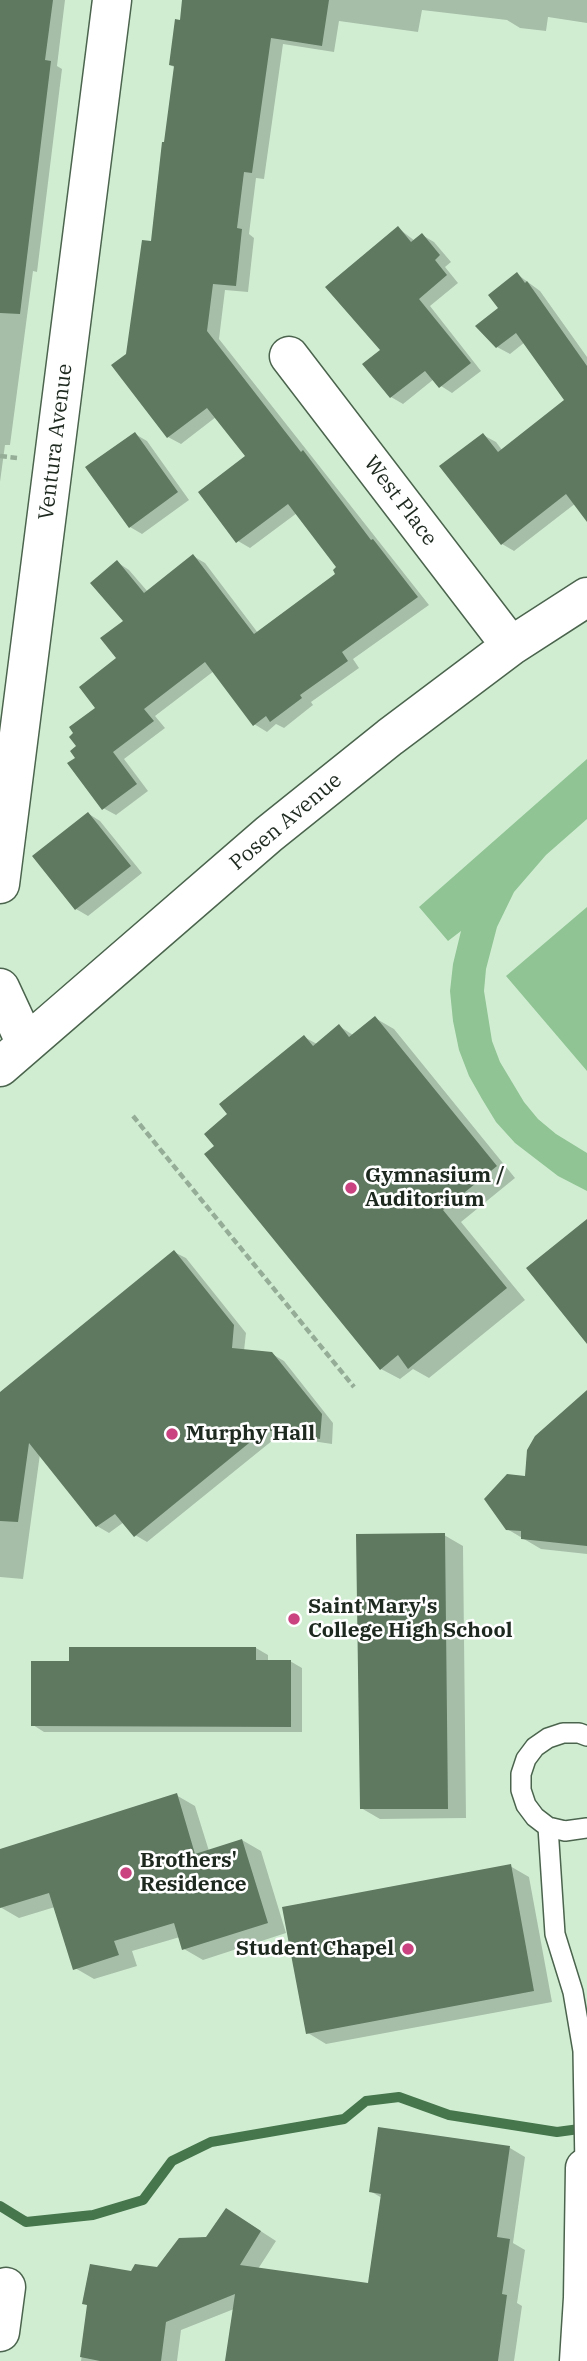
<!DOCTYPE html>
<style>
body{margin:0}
canvas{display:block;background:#d0edd2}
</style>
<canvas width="587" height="2361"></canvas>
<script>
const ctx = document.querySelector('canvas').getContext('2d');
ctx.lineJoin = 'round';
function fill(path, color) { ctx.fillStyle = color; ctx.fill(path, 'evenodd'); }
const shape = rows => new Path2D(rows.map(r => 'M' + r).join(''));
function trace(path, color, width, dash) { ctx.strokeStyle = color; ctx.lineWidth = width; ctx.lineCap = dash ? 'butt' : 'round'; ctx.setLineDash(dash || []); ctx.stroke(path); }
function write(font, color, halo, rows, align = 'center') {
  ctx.font = font + ' "IBM Plex Serif",serif'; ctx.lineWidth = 5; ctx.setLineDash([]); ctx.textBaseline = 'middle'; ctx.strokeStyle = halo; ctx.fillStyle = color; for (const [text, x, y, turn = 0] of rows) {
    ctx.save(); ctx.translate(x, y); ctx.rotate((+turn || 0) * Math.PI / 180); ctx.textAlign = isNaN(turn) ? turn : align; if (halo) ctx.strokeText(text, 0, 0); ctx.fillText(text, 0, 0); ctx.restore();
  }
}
fill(shape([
 [587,759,587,819,546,855,514,892,497,927,486,969,484,991,492,1041,500,1062,524,1102,538,1119,556,1134,587,1153,587,1191,558,1176,515,1143,496,1122,482,1099,469,1076,459,1050,453,1021,450,991,453,964,461,931,448,941,419,907],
 [587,907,587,1071,506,976]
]), '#90c494');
fill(shape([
 [0,0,65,0,57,66,62,69,37,272,33,271,10,445,5,445,0,482],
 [184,0,587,0,587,23,548,17,546,31,520,28,507,20,422,10,418,32,339,21,334,52,283,44,264,179,256,178,249,234,254,238,248,292,225,290,219,339,429,605,353,659,359,668,311,702,313,705,284,728,276,724,267,732,254,724,214,671,155,716,165,728,124,759,148,791,116,815,103,808,78,758,79,747,118,658,125,621,117,562,129,570,148,592,193,556,205,563,258,633,338,574,338,568,297,513,250,548,238,541,247,456,216,417,181,444,168,437,127,355,152,243,176,68,170,65,181,22],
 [398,228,415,241,422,235,434,242,451,262,445,267,458,283,430,306,481,371,452,393,441,386,434,379,403,404,391,397,382,350],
 [517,274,540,291,587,357,587,506,576,503,514,551,502,544,483,435,496,442,502,450,567,401,525,342,510,354,497,347,478,326,500,308],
 [135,434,147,441,189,500,142,534,130,527],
 [89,814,100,821,142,873,88,916,76,909],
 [375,1018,394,1029,515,1178,461,1222,525,1300,429,1378,413,1369,400,1379,381,1369,216,1146,230,1114,304,1037,317,1044,339,1026,353,1035],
 [174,1252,186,1258,246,1333,244,1351,272,1354,284,1361,333,1423,332,1444,278,1436,147,1542,135,1535,124,1522,109,1533,97,1526,40,1454,23,1579,0,1577,0,1394],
 [587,1392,587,1554,541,1549,507,1529,527,1478],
 [444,1535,463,1546,466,1818,380,1819,361,1808],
 [256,1648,268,1655,268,1662,290,1661,302,1668,302,1732,44,1732,33,1725,71,1662],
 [176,1795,195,1806,209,1851,242,1840,261,1851,286,1933,203,1960,184,1949,180,1937,132,1951,137,1966,94,1979,75,1968,55,1907,19,1918,0,1907,0,1851],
 [510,1866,529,1877,552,2002,326,2044,308,2033],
 [510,2148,525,2157,513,2243,525,2250,517,2303,522,2306,514,2361,227,2361,234,2309,181,2330,177,2361,81,2361,89,2306,84,2303,132,2273,158,2268,242,2219,276,2241,258,2269,369,2285,382,2198,370,2191]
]), '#0003');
trace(shape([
 [0,2206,26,2222,93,2215,143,2200,172,2161,211,2142,344,2119,366,2101,399,2097,449,2115,557,2132,587,2128]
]), '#46764c', 10);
fill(shape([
 [0,0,53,0,45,60,51,61,20,314,0,313],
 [182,0,329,0,322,46,271,38,252,173,244,172,237,228,242,229,236,286,213,284,207,331,301,452,303,450,371,540,373,539,418,597,342,652,348,661,300,695,302,698,270,722,266,716,253,726,205,662,144,709,154,721,113,752,137,784,102,810,67,763,75,758,70,751,76,746,69,737,73,733,69,727,95,708,79,687,116,658,100,638,123,621,90,583,117,560,144,593,193,554,254,634,335,574,333,570,336,567,288,504,236,543,198,492,245,456,207,408,167,438,111,365,126,354,142,240,151,241,162,142,164,142,174,66,169,65,175,19,180,20],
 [398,226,411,242,422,233,440,255,435,260,447,275,419,299,471,363,439,388,425,371,390,398,362,364,380,350,325,287],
 [517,272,525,283,527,281,587,366,587,522,566,494,501,545,439,466,483,433,498,452,564,400,516,333,496,348,475,326,498,308,488,295],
 [135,432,178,492,129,528,85,467],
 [88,812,131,866,75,910,32,856],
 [375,1016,497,1166,443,1210,507,1288,408,1369,398,1355,380,1370,204,1154,214,1146,204,1134,227,1114,219,1104,304,1035,313,1046,339,1024,349,1037],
 [587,1219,587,1344,526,1268],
 [174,1250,234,1325,232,1348,272,1352,322,1414,320,1439,265,1430,134,1537,115,1514,96,1527,29,1443,18,1522,0,1521,0,1392],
 [587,1390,587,1546,521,1539,521,1531,506,1530,484,1499,507,1474,525,1476,527,1450,535,1436],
 [445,1533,448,1809,360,1809,356,1534],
 [69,1647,256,1647,256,1660,291,1660,291,1727,31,1726,31,1661,69,1661],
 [177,1793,195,1854,242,1839,268,1923,182,1950,174,1923,114,1941,119,1955,73,1970,49,1893,0,1908,0,1849],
 [511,1864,534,1991,306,2034,282,1907],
 [378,2127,510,2146,497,2237,510,2239,502,2294,507,2295,498,2361,225,2361,235,2294,166,2322,161,2361,100,2361,80,2357,87,2305,82,2304,90,2264,131,2271,135,2264,157,2267,179,2238,206,2237,226,2208,261,2231,240,2265,368,2283,381,2194,369,2192]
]), '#5f7860');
const lane = shape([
 [587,1736,579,1733,563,1733,548,1738,535,1747,526,1759,521,1774,521,1790,526,1805,535,1817,548,1827,565,1831,587,1828],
 [548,1827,555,1934,573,1992,583,2051,585,2168]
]);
const street = shape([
 [289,356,511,646],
 [0,884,112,0],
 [0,988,26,1044],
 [0,1067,269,834,390,737,511,646,587,597],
 [0,2332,6,2287],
 [579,2361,583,2298,585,2168]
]);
trace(lane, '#4b644d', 22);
trace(street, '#4b644d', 41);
trace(shape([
 [0,456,17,458],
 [133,1116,354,1387]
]), '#95ac97', 4.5, [7, 3.5]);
trace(lane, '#fff', 19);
trace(street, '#fff', 38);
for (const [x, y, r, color] of [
 [351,1188,7,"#ca427f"],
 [172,1434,7,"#ca427f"],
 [294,1619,7,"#ca427f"],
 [126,1873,7,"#ca427f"],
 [408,1949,7,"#ca427f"]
]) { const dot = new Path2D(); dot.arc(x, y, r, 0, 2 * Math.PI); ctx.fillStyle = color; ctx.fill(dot); trace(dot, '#fff', 2.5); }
write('21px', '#1d281e', '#fff', [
 ["Ventura Avenue",56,442,-83],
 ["West Place",400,501,53],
 ["Posen Avenue",286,822,-40]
]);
write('bold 21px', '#1d281e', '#fff', [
 ["Gymnasium /",365,1176],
 ["Auditorium",365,1200],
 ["Murphy Hall",186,1434],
 ["Saint Mary's",308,1607],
 ["College High School",308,1631],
 ["Brothers'",140,1861],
 ["Residence",140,1885],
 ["Student Chapel",394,1949,"right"]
], 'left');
</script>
